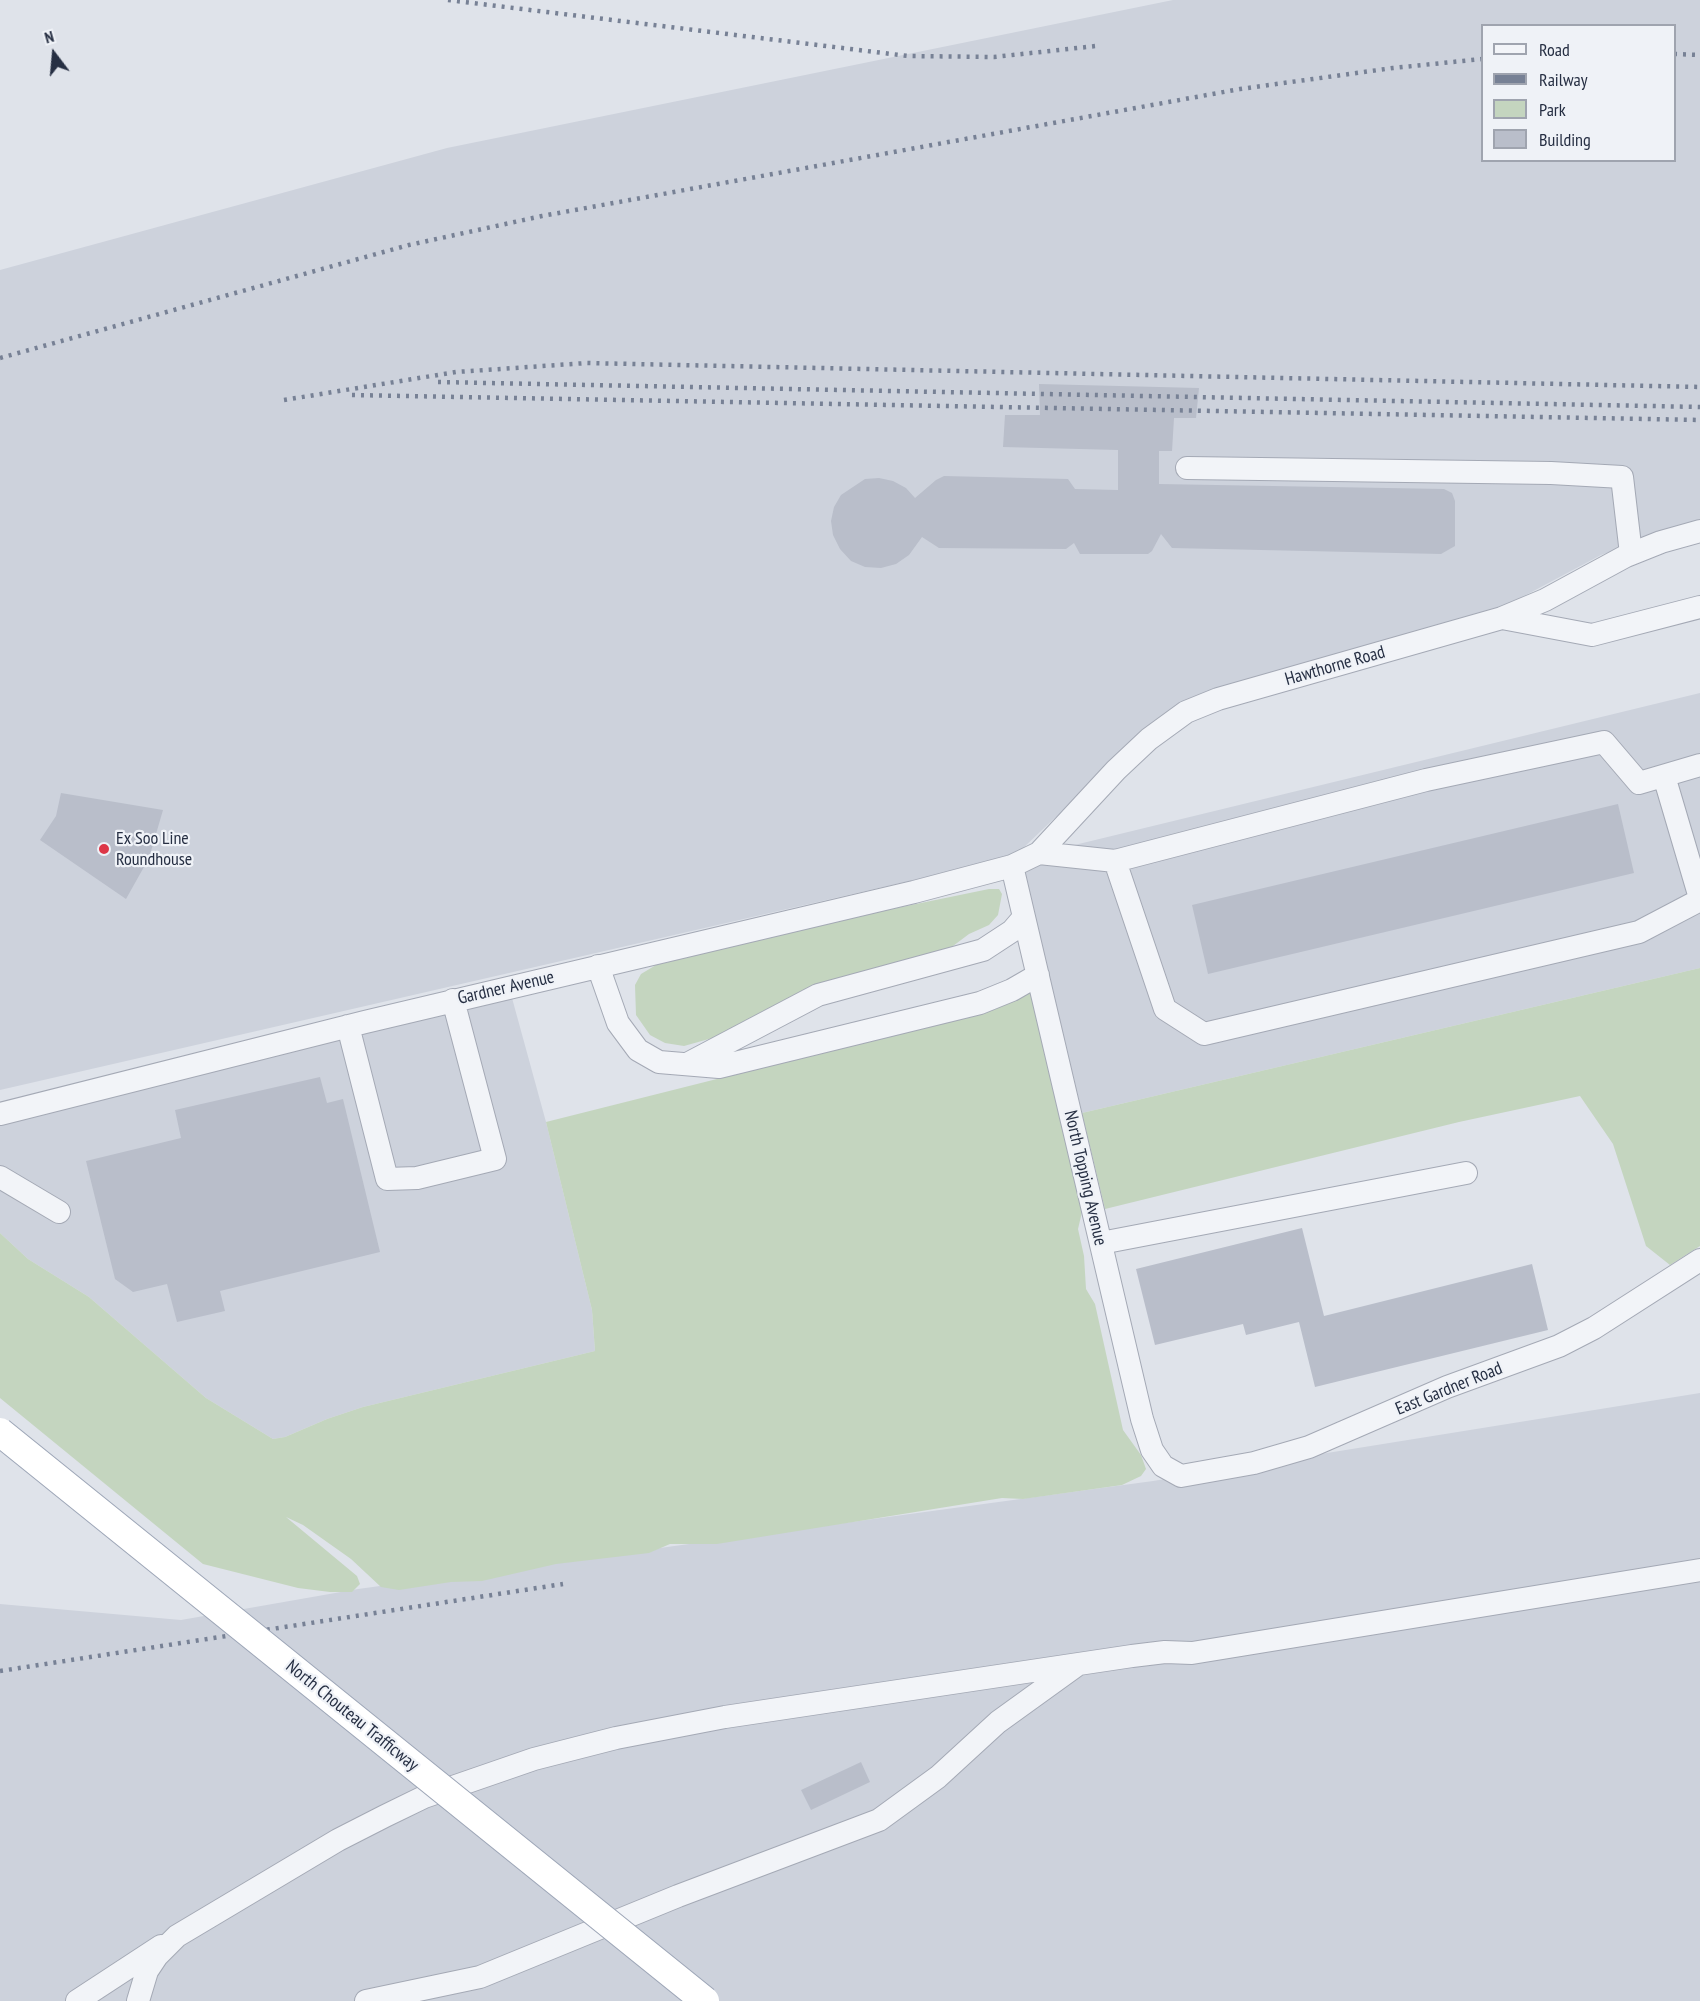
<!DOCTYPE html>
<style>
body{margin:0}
#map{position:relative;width:1700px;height:2001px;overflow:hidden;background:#dfe3ea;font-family:"PT Sans Narrow",sans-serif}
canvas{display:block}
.legend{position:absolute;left:1481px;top:24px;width:195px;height:138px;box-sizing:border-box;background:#eff2f7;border:2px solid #9fa4af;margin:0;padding:8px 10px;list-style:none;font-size:18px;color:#262f43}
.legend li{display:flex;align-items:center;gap:12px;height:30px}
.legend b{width:30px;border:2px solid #9fa4af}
.north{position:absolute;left:24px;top:24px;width:60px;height:60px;-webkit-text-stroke:4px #eff2f7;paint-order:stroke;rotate:344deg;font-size:16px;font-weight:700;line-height:24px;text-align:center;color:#262f43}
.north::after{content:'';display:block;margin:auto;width:21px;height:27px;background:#262f43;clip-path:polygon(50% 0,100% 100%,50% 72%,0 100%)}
</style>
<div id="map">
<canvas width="1700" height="2001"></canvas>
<ul class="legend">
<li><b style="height:8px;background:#f2f4f8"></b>Road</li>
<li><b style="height:8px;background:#778195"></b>Railway</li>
<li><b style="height:16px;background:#c4d5bf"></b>Park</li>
<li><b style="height:16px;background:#b9beca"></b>Building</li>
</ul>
<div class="north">N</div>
</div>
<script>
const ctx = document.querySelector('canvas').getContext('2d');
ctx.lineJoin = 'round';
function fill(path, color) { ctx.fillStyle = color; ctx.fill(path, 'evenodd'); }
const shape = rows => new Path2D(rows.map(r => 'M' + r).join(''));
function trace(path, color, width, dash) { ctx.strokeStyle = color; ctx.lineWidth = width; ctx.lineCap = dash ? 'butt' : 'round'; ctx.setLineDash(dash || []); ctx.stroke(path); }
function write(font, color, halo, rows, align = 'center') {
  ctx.font = font + ' "PT Sans Narrow",sans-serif'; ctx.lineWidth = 4.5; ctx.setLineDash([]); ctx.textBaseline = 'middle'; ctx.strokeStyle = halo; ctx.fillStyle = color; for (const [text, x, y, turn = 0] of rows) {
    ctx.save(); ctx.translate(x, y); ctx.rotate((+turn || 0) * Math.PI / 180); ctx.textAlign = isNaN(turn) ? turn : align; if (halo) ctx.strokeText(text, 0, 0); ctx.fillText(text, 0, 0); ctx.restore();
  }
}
fill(shape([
 [1173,0,1700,0,1700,521,1601,555,1496,611,1156,721,1019,852,983,864,0,1090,0,270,447,148],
 [1482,26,1674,26,1674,160,1482,160],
 [1700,693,1700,968,1082,1113,1024,868,1054,850],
 [512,998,546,1122,592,1310,595,1351,363,1407,327,1419,285,1437,273,1439,206,1398,89,1297,28,1259,0,1233,0,1121],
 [1700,1393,1700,2001,0,2001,0,1604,181,1620,358,1589,1153,1481]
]), '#cdd2dc');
fill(shape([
 [989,889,999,889,1002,894,998,915,989,925,969,934,949,949,828,981,716,1037,684,1046,665,1043,650,1035,636,1015,635,985,641,974,656,965,848,918],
 [1700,968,1700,1246,1670,1265,1646,1246,1613,1144,1580,1096,1459,1122,1105,1209,1082,1113],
 [1033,991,1082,1212,1078,1229,1084,1256,1086,1289,1095,1304,1123,1430,1141,1455,1146,1469,1141,1476,1122,1485,1023,1499,1002,1498,717,1544,670,1544,649,1553,556,1564,482,1581,451,1582,399,1590,381,1587,351,1559,303,1525,286,1517,357,1576,360,1584,352,1592,330,1592,298,1588,203,1564,0,1398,0,1233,28,1259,89,1297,206,1398,273,1439,285,1437,327,1419,363,1407,595,1351,592,1310,546,1122,987,1011]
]), '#c4d5bf');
fill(shape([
 [1039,384,1199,388,1196,418,1174,418,1172,451,1159,451,1159,484,1444,489,1452,493,1455,501,1455,546,1441,554,1172,548,1161,534,1152,551,1148,554,1080,554,1074,543,1066,549,939,548,922,537,909,555,896,564,881,568,865,567,851,561,840,549,833,535,831,521,834,507,841,495,865,479,879,478,893,481,906,488,915,498,936,480,944,476,1068,479,1075,489,1118,490,1118,450,1003,447,1005,415,1040,415],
 [61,793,163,810,149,858,126,899,40,840,56,816],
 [1618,804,1634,873,1208,974,1192,905],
 [320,1077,327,1103,343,1099,380,1252,220,1291,225,1311,177,1322,167,1284,133,1292,115,1279,86,1161,181,1138,175,1110],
 [1302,1228,1324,1316,1532,1264,1548,1330,1315,1387,1299,1322,1246,1335,1243,1324,1155,1345,1136,1269],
 [861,1762,870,1782,811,1810,801,1790]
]), '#b9beca');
const minor = shape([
 [1187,468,1551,473,1622,477,1631,554],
 [1502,618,1592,635,1700,607],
 [1664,776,1700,898],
 [1039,853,1115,861,1426,780,1604,742,1639,783,1700,765],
 [1115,861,1165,1009,1204,1034,1639,932,1700,900],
 [1012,866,1142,1419,1152,1450,1163,1466,1181,1476,1254,1463,1309,1447,1447,1387,1559,1346,1594,1328,1700,1260],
 [598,966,618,1023,638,1050,659,1062,719,1067,980,1003,1012,990,1038,975],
 [348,1026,387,1179,417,1178,495,1159,453,1000],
 [687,1064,818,995,983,950,1012,931,1024,917],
 [0,1114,365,1022,914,892,1012,866,1039,853,1116,770,1149,739,1186,712,1218,699,1502,618,1545,600,1626,556,1661,542,1700,531],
 [0,1177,59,1212],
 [1101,1243,1466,1173],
 [77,2001,161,1946],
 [138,2001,147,1971,157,1956,177,1936,338,1840,385,1816,424,1797,534,1759,616,1738,725,1717,1132,1656,1165,1652,1192,1653,1700,1570],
 [366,2001,480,1977,678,1896,879,1820,938,1777,998,1722,1077,1665]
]);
trace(minor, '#a4a9b5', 24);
trace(minor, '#f2f4f8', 22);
trace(shape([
 [448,0,908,56,994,57,1096,46],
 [1674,54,1700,55],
 [0,358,409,245,542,216,1240,89,1393,68,1482,59],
 [438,382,1700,407],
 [352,395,1700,420],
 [284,400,456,372,587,363,1700,387],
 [0,1671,563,1584]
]), '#778195', 4.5, [3, 6]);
const majorBridge = shape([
 [0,1432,705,2001]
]);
trace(majorBridge, '#9da6b7', 30, []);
trace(majorBridge, '#fff', 28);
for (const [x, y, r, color] of [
 [104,849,6,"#dd3647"]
]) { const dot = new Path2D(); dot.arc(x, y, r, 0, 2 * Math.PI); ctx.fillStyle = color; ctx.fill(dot); trace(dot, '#eff2f7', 2); }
write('18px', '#262f43', '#eff2f7', [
 ["Hawthorne Road",1335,666,-16],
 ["Gardner Avenue",506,988,-13],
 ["North Topping Avenue",1085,1178,77],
 ["East Gardner Road",1449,1389,-22],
 ["North Chouteau Trafficway",352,1716,39]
]);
write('18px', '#262f43', '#eff2f7', [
 ["Ex Soo Line",116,839],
 ["Roundhouse",116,860]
], 'left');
</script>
